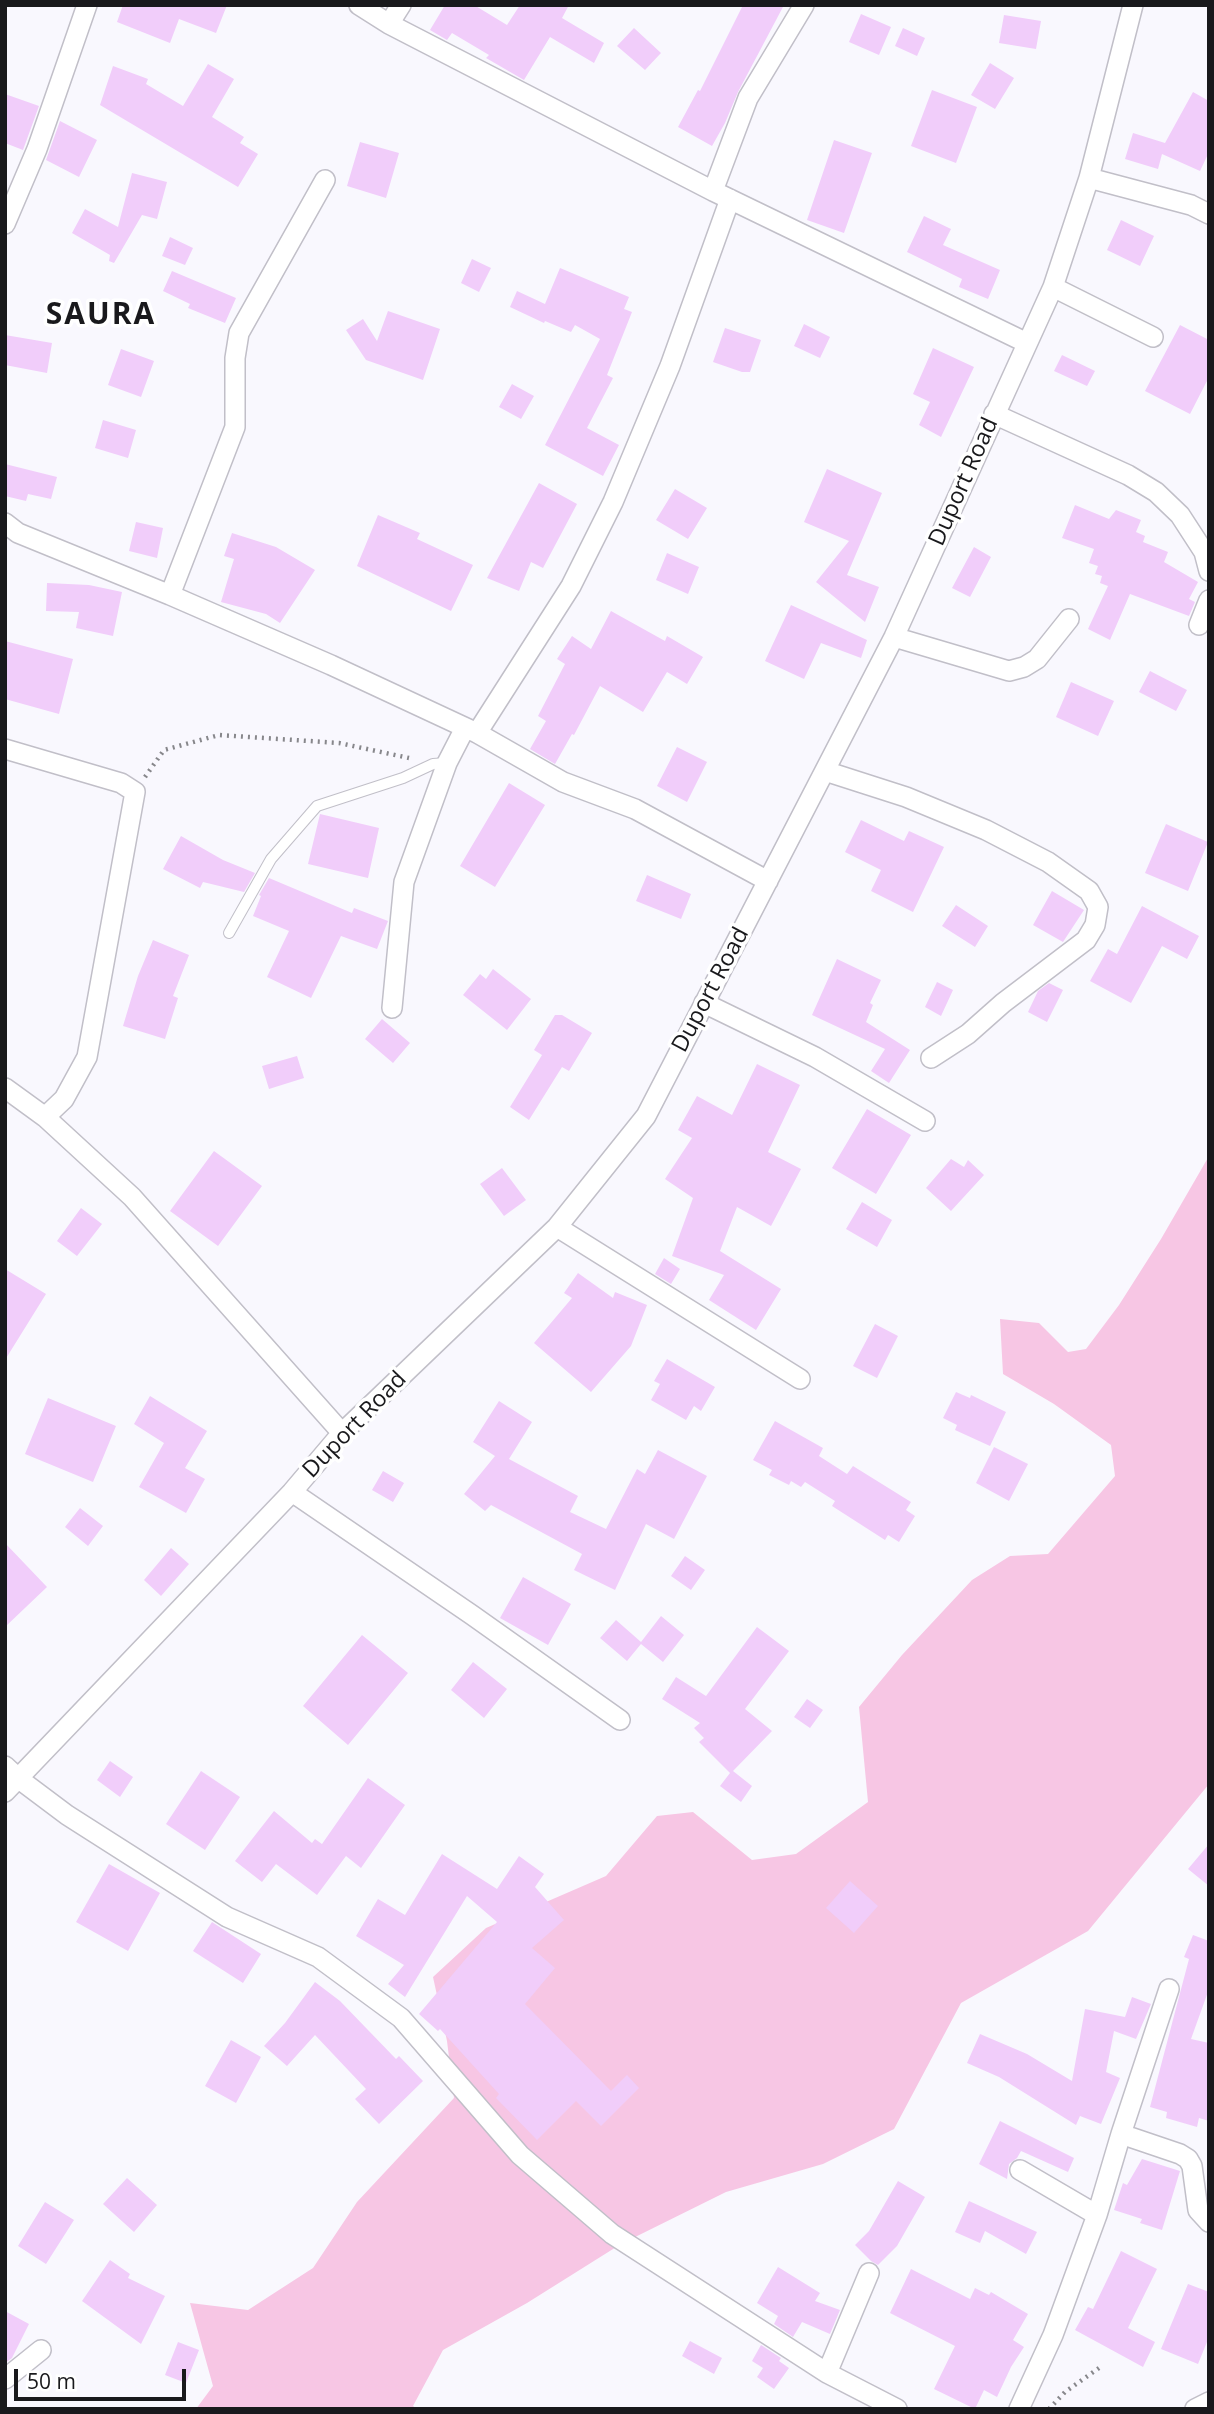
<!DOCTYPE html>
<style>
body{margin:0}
#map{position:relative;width:1214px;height:2414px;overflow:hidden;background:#f9f8fe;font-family:"Open Sans",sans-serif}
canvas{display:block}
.frame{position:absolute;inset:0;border:7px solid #19191c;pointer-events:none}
.scale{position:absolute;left:14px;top:2369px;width:172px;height:32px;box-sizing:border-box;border:4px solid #19191c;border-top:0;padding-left:9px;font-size:21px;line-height:24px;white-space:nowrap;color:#19191c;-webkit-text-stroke:5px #fff;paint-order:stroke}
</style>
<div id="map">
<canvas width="1214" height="2414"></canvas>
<div class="frame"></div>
<div class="scale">50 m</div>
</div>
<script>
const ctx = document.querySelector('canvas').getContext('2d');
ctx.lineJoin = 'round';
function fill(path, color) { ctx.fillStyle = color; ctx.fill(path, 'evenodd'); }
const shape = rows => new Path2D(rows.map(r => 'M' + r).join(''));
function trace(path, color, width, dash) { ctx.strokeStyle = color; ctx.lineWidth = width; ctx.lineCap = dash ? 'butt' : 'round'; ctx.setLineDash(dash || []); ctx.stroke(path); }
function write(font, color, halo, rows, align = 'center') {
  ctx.font = font + ' "Open Sans",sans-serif'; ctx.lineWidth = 7; ctx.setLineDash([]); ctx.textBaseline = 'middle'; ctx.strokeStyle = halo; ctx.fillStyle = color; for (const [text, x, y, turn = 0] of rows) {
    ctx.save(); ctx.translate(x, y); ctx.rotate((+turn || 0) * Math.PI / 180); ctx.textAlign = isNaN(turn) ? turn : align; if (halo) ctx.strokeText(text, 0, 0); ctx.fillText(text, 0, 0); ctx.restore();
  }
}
fill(shape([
 [1209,1156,1209,1784,1088,1931,961,2003,894,2129,823,2164,726,2192,621,2244,527,2303,443,2350,413,2406,417,2409,196,2409,213,2386,190,2303,248,2310,313,2268,357,2202,454,2098,447,2041,433,1977,486,1928,606,1876,657,1816,693,1812,752,1860,796,1854,868,1802,859,1707,902,1655,972,1580,1010,1556,1048,1554,1115,1476,1111,1445,1054,1404,1003,1374,1000,1319,1039,1323,1068,1352,1086,1349,1119,1305,1161,1239]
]), '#f7c6e4');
fill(shape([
 [123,5,227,5,216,33,179,19,170,43,117,22],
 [445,5,474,5,507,25,520,5,569,5,562,18,604,43,594,63,550,37,524,80,486,58,489,55,452,33,447,40,430,30],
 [743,5,784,5,738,92,725,123,712,146,678,127,698,90,700,91],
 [861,14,891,27,879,55,849,42],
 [1004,15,1041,21,1036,49,999,43],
 [634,28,661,53,645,70,617,46],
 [903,28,925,38,917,56,895,46],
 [990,63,1014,78,995,109,971,95],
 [208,64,234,79,212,117,244,137,240,143,258,154,238,187,100,105,113,66,148,79,146,84,183,106],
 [932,90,977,107,956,163,911,146],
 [1193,92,1209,101,1209,152,1200,171,1162,154,1158,169,1125,159,1133,133,1165,143],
 [5,94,39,106,23,150,5,143],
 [60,121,97,140,79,177,46,160],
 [834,140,872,153,844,233,807,220],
 [360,142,399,153,386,198,347,186],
 [132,173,167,182,157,219,142,215,114,263,109,261,110,255,72,233,85,209,118,227],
 [924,216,951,229,943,245,1000,270,988,299,959,287,962,279,907,252],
 [1121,220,1154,236,1140,266,1107,250],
 [170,237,193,248,185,265,162,256],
 [472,259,491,268,479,292,461,283],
 [560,268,629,297,624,309,632,312,607,375,613,378,587,428,619,445,603,476,545,445,600,339,575,325,571,332,545,321,544,323,510,307,517,291,545,304],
 [172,271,236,298,225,323,188,308,190,304,163,291],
 [388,311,440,329,423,380,366,360,346,330,363,319,377,341],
 [804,324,830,337,820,358,794,346],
 [1180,325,1209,340,1209,377,1190,414,1145,391],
 [725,328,761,340,750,372,742,372,713,362],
 [5,335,52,343,47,373,5,365],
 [933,348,974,367,941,437,919,425,930,402,913,394],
 [121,349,154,361,141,397,108,385],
 [1062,355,1095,371,1087,386,1054,371],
 [512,384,534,396,521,419,499,407],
 [103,420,136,430,128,458,95,448],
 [5,464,57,477,51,499,28,494,26,501,5,496],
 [827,469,882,493,847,575,879,587,865,622,816,582,849,541,804,522],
 [539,483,577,504,543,568,531,562,519,591,487,578],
 [675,489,707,508,688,539,656,520],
 [1075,505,1109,519,1116,510,1141,520,1136,532,1145,536,1143,542,1168,552,1164,562,1198,582,1189,599,1195,602,1189,616,1130,594,1110,640,1088,629,1108,586,1100,583,1102,576,1095,574,1098,566,1089,563,1094,549,1062,538],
 [378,515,420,533,417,539,473,565,451,611,357,566],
 [136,522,163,528,157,558,129,551],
 [232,533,276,547,315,570,280,623,266,614,221,602,234,559,224,556],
 [974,547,991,557,970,597,952,588],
 [667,553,699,567,688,594,656,580],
 [47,583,89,585,122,592,113,636,76,628,79,612,46,611],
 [791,605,867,640,861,658,821,643,804,679,765,661],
 [611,611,665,641,667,636,703,657,687,684,667,672,643,712,600,686,574,735,572,734,555,764,530,749,546,721,538,716,565,664,557,659,572,636,591,649],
 [5,641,73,659,59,714,5,699],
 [1150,671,1187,690,1176,711,1139,692],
 [1071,682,1114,701,1098,736,1056,717],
 [677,747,707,762,687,802,657,786],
 [509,783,545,805,495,887,460,866],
 [320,814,379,828,368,878,308,864],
 [861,820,904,841,909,831,944,847,913,912,871,891,881,870,845,852],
 [1166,824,1208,842,1188,891,1145,873],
 [181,836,223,860,255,873,244,892,203,882,200,888,163,869],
 [647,875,691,894,681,919,636,901],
 [269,878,352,913,354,908,388,921,377,949,341,936,311,998,267,977,289,931,253,916,261,896,259,895],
 [1052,891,1084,910,1063,942,1033,925],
 [956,905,988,926,975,947,942,926],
 [1142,906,1199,936,1187,959,1162,946,1131,1003,1090,981,1108,949,1117,954],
 [153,940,189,955,173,996,178,998,165,1039,123,1026,138,976],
 [837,959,881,980,870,1003,873,1005,866,1022,910,1050,889,1083,871,1071,885,1049,812,1015],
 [493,969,531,999,507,1030,463,995,480,974,486,979],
 [937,982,953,990,941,1016,925,1007],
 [1049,983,1063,990,1047,1022,1028,1012,1038,991],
 [555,1015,562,1015,592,1033,569,1071,562,1067,529,1120,510,1107,542,1055,534,1050],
 [382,1019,410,1043,393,1063,365,1039],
 [297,1056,304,1078,269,1089,262,1066],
 [757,1064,800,1085,768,1152,801,1169,771,1226,737,1207,720,1251,781,1289,756,1330,709,1300,724,1275,672,1256,693,1198,665,1179,692,1138,678,1130,697,1096,732,1115],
 [867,1109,911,1135,876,1194,832,1168],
 [214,1151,262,1186,218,1246,170,1211],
 [951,1159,964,1167,968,1160,984,1175,951,1211,926,1188],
 [502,1168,526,1200,504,1216,480,1184],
 [862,1202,892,1220,877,1247,846,1229],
 [81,1208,102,1224,77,1256,57,1241],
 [664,1258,680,1269,671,1284,655,1274],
 [5,1269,46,1294,5,1360],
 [578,1273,613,1298,615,1292,647,1305,631,1346,591,1392,534,1343,572,1298,564,1293],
 [875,1324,898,1336,877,1378,853,1366],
 [667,1359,715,1387,701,1411,694,1406,686,1420,651,1400,660,1384,654,1381],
 [956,1392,970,1398,971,1395,1006,1412,990,1446,955,1430,957,1425,943,1418],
 [150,1396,207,1431,185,1468,205,1479,186,1513,139,1487,164,1443,134,1424],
 [48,1398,116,1426,93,1482,25,1454],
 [499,1401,532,1422,509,1459,578,1496,570,1512,606,1529,637,1469,645,1474,658,1450,707,1476,674,1539,646,1524,615,1590,574,1570,582,1554,491,1505,485,1511,464,1494,495,1456,473,1442],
 [775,1421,823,1448,819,1456,847,1474,853,1466,911,1502,906,1510,915,1516,899,1542,888,1535,885,1540,832,1506,835,1501,805,1482,801,1487,791,1481,789,1485,769,1475,772,1470,753,1460],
 [994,1447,1028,1464,1009,1501,976,1483],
 [383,1471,404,1483,393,1502,372,1490],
 [80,1508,103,1526,88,1546,65,1527],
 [5,1543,47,1587,5,1627],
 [171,1548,189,1564,161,1596,144,1580],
 [685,1556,705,1570,691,1590,671,1576],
 [523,1577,571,1604,548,1645,500,1618],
 [661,1616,684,1635,663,1662,641,1644,627,1661,600,1638,616,1620,641,1642],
 [757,1627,789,1651,745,1709,772,1731,733,1771,752,1786,741,1802,720,1786,730,1773,699,1742,704,1738,694,1728,700,1723,662,1699,676,1677,706,1696],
 [362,1635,408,1673,348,1745,303,1706],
 [473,1662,507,1689,484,1718,451,1690],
 [807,1699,823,1710,810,1728,794,1717],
 [110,1761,133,1777,120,1797,97,1780],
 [201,1771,240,1797,205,1850,166,1824],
 [368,1778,405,1805,361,1868,346,1856,317,1895,276,1864,262,1882,235,1861,274,1811,312,1843,315,1839,322,1844],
 [1209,1844,1209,1886,1188,1869],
 [442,1854,497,1889,519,1856,544,1874,535,1887,564,1920,532,1948,555,1968,525,2004,611,2091,627,2075,639,2088,601,2126,576,2101,537,2140,496,2098,499,2094,440,2029,438,2031,419,2014,497,1922,467,1896,405,1997,388,1984,404,1965,356,1936,378,1899,405,1915],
 [109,1864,160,1893,128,1951,76,1922],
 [850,1881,878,1906,854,1933,826,1908],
 [212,1922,261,1954,243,1983,193,1951],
 [1193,1935,1209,1941,1209,1989,1191,2039,1209,2043,1209,2121,1199,2118,1197,2127,1166,2118,1167,2112,1150,2107,1189,1959,1184,1957],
 [315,1982,340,2001,396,2059,399,2056,423,2081,379,2124,355,2099,366,2089,315,2035,287,2066,264,2046,285,2023],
 [1132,1997,1151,2004,1136,2039,1114,2031,1106,2072,1120,2078,1101,2124,1080,2116,1076,2125,999,2077,967,2063,980,2034,1027,2054,1072,2081,1085,2009,1125,2017],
 [231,2040,261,2057,236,2103,205,2086],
 [1000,2121,1074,2158,1068,2172,1021,2151,1017,2158,1009,2164,1007,2179,979,2164],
 [1142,2159,1180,2171,1162,2230,1140,2223,1142,2219,1114,2210,1123,2183,1127,2185],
 [127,2178,157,2205,134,2232,103,2204],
 [898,2181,925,2197,897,2246,878,2265,871,2261,855,2245,869,2231],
 [969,2201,1037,2232,1026,2254,985,2231,980,2243,955,2232],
 [45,2202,74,2220,46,2264,18,2246],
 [1121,2251,1157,2269,1128,2328,1155,2342,1143,2367,1075,2330,1088,2307,1093,2309],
 [110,2260,130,2274,128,2278,165,2296,141,2344,82,2301],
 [778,2267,820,2293,815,2301,840,2310,830,2334,802,2322,793,2337,774,2324,778,2316,757,2303],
 [911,2269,970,2299,975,2288,989,2295,991,2292,1028,2314,1013,2340,1024,2347,1011,2367,997,2397,984,2390,975,2409,934,2389,955,2346,890,2313],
 [1188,2284,1209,2292,1209,2337,1198,2364,1161,2349],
 [5,2311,29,2324,12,2358,5,2363],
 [690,2341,722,2358,714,2374,682,2356],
 [178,2342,199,2350,186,2383,165,2375],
 [761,2345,781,2358,779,2361,789,2368,774,2389,757,2377,763,2368,752,2361]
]), '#f1cdfa');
const lane = shape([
 [229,933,271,859,317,806,403,778,433,764,447,763]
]);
const street = shape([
 [359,5,389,24,713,191,1027,343],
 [389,24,401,5],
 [1089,178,1191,205,1209,214],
 [713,191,748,98,804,5],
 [5,224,37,149,87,5],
 [1053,287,1153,337],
 [994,414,1128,475,1156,492,1180,515,1204,552,1209,571],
 [5,523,18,533,170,595,331,665,477,733,563,782,635,809,768,881],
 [170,595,235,427,235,358,239,333,325,180],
 [1199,625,1209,600],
 [894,637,1009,671,1024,667,1037,659,1069,619],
 [477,733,571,586,613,502,670,366,730,199],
 [5,749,121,783,135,792,87,1057,64,1099,45,1117],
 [825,771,906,797,986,830,1048,862,1089,891,1098,907,1095,925,1086,940,1003,1003,968,1034,931,1058],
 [704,1003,815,1057,925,1121],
 [392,1008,404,882,447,763,465,728],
 [5,1088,45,1117,132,1197,342,1433],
 [557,1227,800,1379],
 [292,1492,472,1615,620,1720],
 [5,1766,19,1779,67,1815,227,1917,318,1957,401,2018,520,2155,612,2234,827,2373,897,2409],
 [5,1792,292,1492,342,1433,557,1227,646,1116,894,637,1053,287,1089,178,1133,5],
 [1121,2134,1169,1989],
 [1020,2170,1097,2215],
 [827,2373,869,2273],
 [5,2379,41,2350],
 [1019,2409,1053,2335,1097,2215,1121,2134,1180,2154,1188,2159,1192,2166,1198,2210,1209,2222],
 [1195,2409,1209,2402]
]);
trace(lane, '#c1bfc8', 12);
trace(street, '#c1bfc8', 22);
trace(shape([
 [145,777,164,750,219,735,339,743,409,758],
 [1049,2409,1065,2392,1099,2368]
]), '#87878b', 4.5, [2, 5]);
trace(lane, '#fff', 10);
trace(street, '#fff', 19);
write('23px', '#19191c', '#fff', [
 ["Duport Road",964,482,-66],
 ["Duport Road",711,990,-62],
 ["Duport Road",355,1425,-46]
]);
ctx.letterSpacing = '2px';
write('bold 30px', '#19191c', '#fff', [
 ["SAURA",101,315]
]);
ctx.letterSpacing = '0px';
</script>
